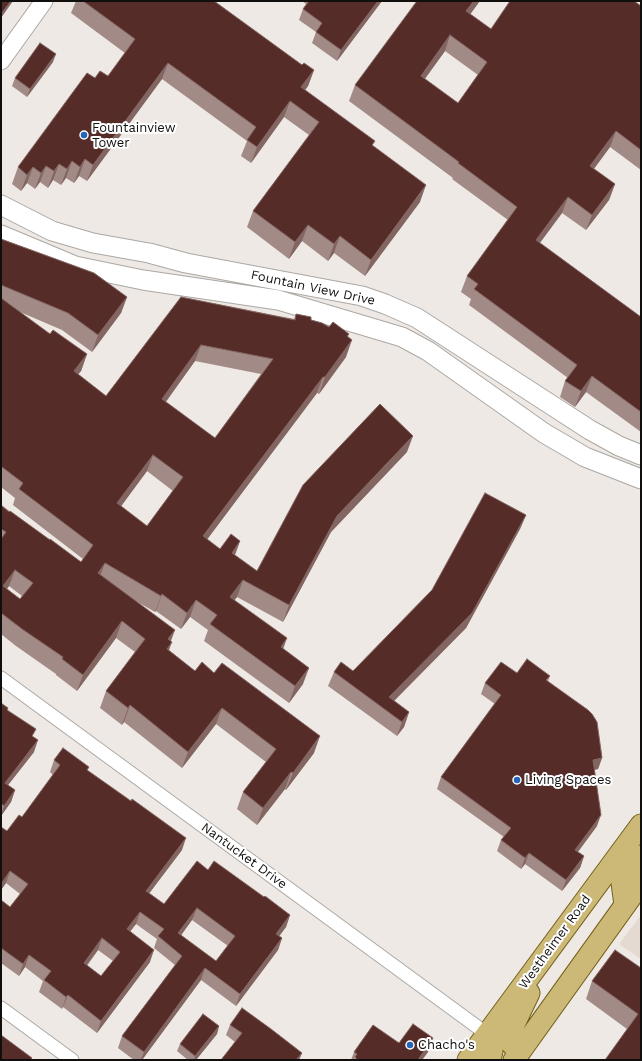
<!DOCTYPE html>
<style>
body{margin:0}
#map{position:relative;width:642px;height:1061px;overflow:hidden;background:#eee9e5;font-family:"Work Sans",sans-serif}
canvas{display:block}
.frame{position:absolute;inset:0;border:2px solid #110f0e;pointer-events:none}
</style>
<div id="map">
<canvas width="642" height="1061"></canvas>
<div class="frame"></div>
</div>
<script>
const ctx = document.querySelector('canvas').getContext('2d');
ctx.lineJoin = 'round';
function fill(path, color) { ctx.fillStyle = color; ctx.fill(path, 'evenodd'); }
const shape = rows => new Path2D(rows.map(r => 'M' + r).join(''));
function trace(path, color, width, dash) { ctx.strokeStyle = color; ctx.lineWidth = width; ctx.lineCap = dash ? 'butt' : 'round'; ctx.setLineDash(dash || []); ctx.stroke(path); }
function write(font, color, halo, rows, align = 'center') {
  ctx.font = font + ' "Work Sans",sans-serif'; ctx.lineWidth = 4; ctx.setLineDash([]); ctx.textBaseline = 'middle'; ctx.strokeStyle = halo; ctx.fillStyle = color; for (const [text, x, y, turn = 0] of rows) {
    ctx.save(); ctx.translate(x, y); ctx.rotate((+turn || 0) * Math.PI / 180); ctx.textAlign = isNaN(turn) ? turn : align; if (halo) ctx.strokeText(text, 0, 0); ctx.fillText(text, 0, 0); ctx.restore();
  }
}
fill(shape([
 [641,915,641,959,619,944]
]), '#e5dad1');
const minor = shape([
 [1,678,487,1034],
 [1,1008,72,1060]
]);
const tertiary = shape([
 [1,61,44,1]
]);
const secondary = shape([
 [1,205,52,231,93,243,149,253,186,263,362,296,385,304,417,318,590,430,619,446,641,455],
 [1,235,75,266,143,280,278,300,402,337,428,351,544,433,585,457,641,479]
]);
const primary = shape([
 [625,905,622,883,641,856],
 [487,1034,492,1044,492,1051,490,1060],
 [520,1052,509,1041,508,1037,529,993],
 [468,1060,641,825],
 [514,1060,641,883]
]);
trace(minor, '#aca8a4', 15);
trace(tertiary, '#aca8a4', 19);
trace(secondary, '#aca8a4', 21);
trace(primary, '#746017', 23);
trace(minor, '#fff', 13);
trace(tertiary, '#fff', 17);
trace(secondary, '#fff', 19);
trace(primary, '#ccb977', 21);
fill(shape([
 [76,1,214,1,302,65,314,70,308,86,305,90,373,146,420,202,365,276,334,253,328,261,302,241,289,259,247,227,253,211,309,135,284,117,251,163,241,156,247,141,162,79,87,181,79,176,74,183,66,178,61,185,53,180,48,188,40,182,35,189,27,183,21,191,12,184,18,167,95,78,108,76,125,53,71,13],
 [302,1,382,1,337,61,312,43,316,32,299,20,303,9,306,4],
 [641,6,641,170,610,147,594,169,615,184,609,200,586,230,562,213,540,243,641,317,641,432,586,392,575,407,560,397,565,381,568,378,469,305,471,299,461,292,467,276,508,220,452,179,453,178,349,101,355,85,470,14,491,29],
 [445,51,478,75,458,103,425,79],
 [53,62,27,97,12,86,15,78],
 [1,239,127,297,121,313,92,352,62,330,20,312,50,334,87,354,81,371,78,374,106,396,181,297,294,319,296,314,311,320,349,334,348,337,346,357,319,394,317,393,207,539,220,549,240,541,235,555,257,571,407,452,331,532,283,622,237,597,234,600,283,649,303,684,289,703,204,641,208,630,190,617,181,629,156,611,155,612,134,600,171,641,169,650,195,671,314,753,286,790,285,789,257,825,237,809,243,792,266,762,216,724,182,768,124,722,122,725,100,708,106,691,135,652,116,638,77,691,56,675,56,674,16,646,1,634,1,505,81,562,83,559,13,505,15,498,1,487],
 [195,361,261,374,215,438,166,402],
 [147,471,173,491,147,526,121,506],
 [9,586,22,596,20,599,7,589],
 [526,515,520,529,466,628,394,701,409,712,404,727,397,736,328,686,334,672,353,671],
 [517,673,550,676,548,681,602,758,598,769,594,770,597,826,578,852,584,856,580,868,562,891,525,864,521,869,497,851,501,840,504,837,437,789,441,777,495,704,481,694,485,683],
 [1,703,33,737,34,752,8,785,15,790,11,802,1,816],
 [54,760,87,771,182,850,149,893,164,904,208,870,264,897,290,915,286,927,279,936,282,938,278,950,236,1006,201,980,142,1060,134,1060,118,1048,122,1036,175,965,154,948,157,939,136,924,130,931,150,962,97,1033,63,1007,62,1009,39,992,43,981,25,967,19,976,1,963,1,900,10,907,20,894,6,883,1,890,1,827,7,831,22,817,53,775,50,772],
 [192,920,228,946,216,961,181,935],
 [98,950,113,961,101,976,87,966],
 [641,968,641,1060,627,1029,586,999,592,981],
 [230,1025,302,1053,299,1060,221,1060,235,1042,226,1035],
 [219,1026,217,1034,196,1060,188,1060,177,1051,180,1044],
 [399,1043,428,1052,422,1060,351,1060,354,1052]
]), '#a28a86');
fill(shape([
 [11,1,13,1,1,18,1,14],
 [378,1,382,1,337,61,341,50],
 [474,1,480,1,461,27,466,11],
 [450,35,445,51,415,92,421,76],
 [56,54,53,62,27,97,30,89],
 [168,63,162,79,87,181,93,165],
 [314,70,308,86,295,104,301,87],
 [290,101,284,117,251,163,257,147],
 [616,131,610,147,584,182,590,166],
 [85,159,79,176,74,183,80,167],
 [72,161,66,178,61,185,67,169],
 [59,164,53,180,48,188,54,171],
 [46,166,40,182,35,189,41,173],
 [33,167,27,183,21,191,27,175],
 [615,184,609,200,586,230,592,215],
 [426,185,420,202,365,276,371,260],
 [568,197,562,213,530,256,536,240],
 [308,225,302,241,289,259,295,242],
 [340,236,334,253,328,261,334,244],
 [127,297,121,313,92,352,98,335],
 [352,340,346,357,319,394,325,377],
 [201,345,195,361,156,415,162,399],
 [87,354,81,371,68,387,74,371],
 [592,376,586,392,575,407,581,391],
 [323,377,317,393,197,553,203,536],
 [413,436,407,452,331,532,283,622,289,605,337,516],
 [153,455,147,471,111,520,117,503],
 [526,515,520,529,466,628,385,710,389,697],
 [240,541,234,557,232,553],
 [105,563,99,579,98,573],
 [15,570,9,586,1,597,3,586],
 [243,580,237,597,224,614,230,597],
 [162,594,156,611,155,612,161,596],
 [196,600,190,617,181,629,187,613],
 [122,621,116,638,77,691,83,675],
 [175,630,169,646,172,642,166,658,168,639],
 [287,638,281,655,281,647],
 [309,668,303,684,289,703,295,686],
 [130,705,124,722,122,725,128,708],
 [222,708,216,724,182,768,188,752],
 [409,712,404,727,397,736,402,722],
 [320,736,314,753,286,790,293,773],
 [38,740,34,752,1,794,5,783],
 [602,758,598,769,589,771,593,760],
 [291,772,285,789,257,825,263,808],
 [15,790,11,802,1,816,1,814,4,806],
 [601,815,597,826,571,861,575,850],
 [186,838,182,850,142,903,146,891],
 [529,853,525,864,521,869,525,858],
 [584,856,580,868,562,891,566,880],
 [10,871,6,883,1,890,1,884],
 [197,908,192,920,174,945,178,933],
 [140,912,136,924,123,941,127,929],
 [290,915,286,927,272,946,276,934],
 [102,938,98,950,79,975,84,963],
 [282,938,278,950,236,1006,240,994],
 [154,950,150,962,97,1033,101,1021],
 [29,955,25,967,19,976,23,964],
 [205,968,201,980,142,1060,141,1060,144,1052],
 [68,995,63,1007,62,1009,66,997],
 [219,1026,217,1034,196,1060,194,1060,195,1056],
 [433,1038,428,1052,422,1060,418,1060],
 [302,1053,299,1060,296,1060]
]), '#836561');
const building = shape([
 [1,1,11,1,1,14,1,1],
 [83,1,214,1,302,65,304,63,314,70,301,87,375,141,372,145,426,185,371,260,340,236,334,244,308,225,295,242,253,211,319,122,290,101,257,147,247,140,256,127,168,63,93,165,85,159,80,167,72,161,67,169,59,164,54,171,46,166,41,173,33,167,27,175,18,167,87,73,95,78,100,71,108,76,135,39,83,1],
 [309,1,378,1,341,50,316,32,322,23,303,9,309,1],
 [417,1,474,1,466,11,491,29,510,1,634,1,641,6,641,150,616,131,590,166,615,184,592,215,568,197,536,240,641,317,641,412,592,376,581,391,565,381,577,365,474,289,478,284,467,276,517,207,458,163,459,162,355,85,417,1],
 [450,35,487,62,458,103,421,76,450,35],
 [40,43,56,54,30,89,15,78,40,43],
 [1,239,94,273,127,297,98,335,68,313,1,285,1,239],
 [181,297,295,320,296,314,311,317,311,320,322,323,329,327,333,322,349,334,347,336,352,340,325,377,323,377,203,536,220,549,231,534,240,541,232,553,257,571,303,485,380,404,413,436,337,516,289,605,243,580,230,597,287,638,281,647,309,668,295,686,210,624,217,615,196,600,187,613,162,594,161,596,105,563,98,573,175,630,168,639,172,642,167,649,195,671,202,662,214,673,222,663,320,736,293,773,291,772,263,808,243,792,276,749,222,708,188,752,130,705,128,708,106,691,145,639,122,621,83,675,62,659,63,657,22,629,1,613,1,539,6,532,1,529,1,505,9,512,10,511,50,540,50,539,81,562,93,545,19,489,23,483,2,467,1,468,1,298,50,334,53,330,87,354,74,371,106,396,181,297],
 [201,345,273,359,215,438,162,399,201,345],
 [153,455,183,477,147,526,117,503,153,455],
 [15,570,33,583,20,599,3,586,15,570],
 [485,493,526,515,472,613,389,697,409,712,402,722,334,672,341,662,353,671,432,590,485,493],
 [527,659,550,676,546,680,588,710,592,714,597,722,602,758,593,760,601,815,575,850,584,856,566,880,529,853,525,858,501,840,511,828,441,777,501,695,485,683,501,662,517,673,527,659],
 [1,703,8,708,7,710,36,729,32,736,38,740,5,783,15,790,4,806,1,803,1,703],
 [63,748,89,767,87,770,131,801,132,799,186,838,146,891,164,904,197,861,208,870,214,861,264,897,265,896,290,915,276,934,282,938,240,994,205,968,144,1052,122,1036,182,956,158,936,164,929,140,912,127,929,154,950,101,1021,68,995,66,997,44,980,51,971,29,955,23,964,1,948,1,900,10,907,28,884,10,871,1,884,1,827,7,831,19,815,22,817,60,765,54,760,63,748],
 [197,908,235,936,216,961,178,933,197,908],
 [102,938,120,952,101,976,84,963,102,938],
 [615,950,641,968,641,1060,605,1060,638,1014,592,981,615,950],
 [242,1008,271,1029,302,1053,296,1060,221,1060,242,1033,230,1025,242,1008],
 [203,1014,219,1026,195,1056,180,1044,203,1014],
 [413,1024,433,1038,418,1060,358,1060,355,1057,357,1054,354,1052,373,1025,399,1043,413,1024],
 [1,1035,32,1058,30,1060,1,1060,1,1035]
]);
fill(building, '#552c28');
trace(building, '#836561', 1);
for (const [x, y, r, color] of [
 [84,135,4,"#2665b6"],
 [517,780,4,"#2665b6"],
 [410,1045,4,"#2665b6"]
]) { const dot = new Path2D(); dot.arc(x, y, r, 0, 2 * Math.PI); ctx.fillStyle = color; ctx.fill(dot); trace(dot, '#fff', 1.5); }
write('13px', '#110f0e', '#fff', [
 ["Fountainview",92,128],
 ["Tower",92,143],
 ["Living Spaces",525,780],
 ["Chacho's",418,1045]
], 'left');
write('13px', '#110f0e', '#fff', [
 ["Fountain View Drive",313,288,12],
 ["Nantucket Drive",244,856,36],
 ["Westheimer Road",555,942,-54]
]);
</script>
